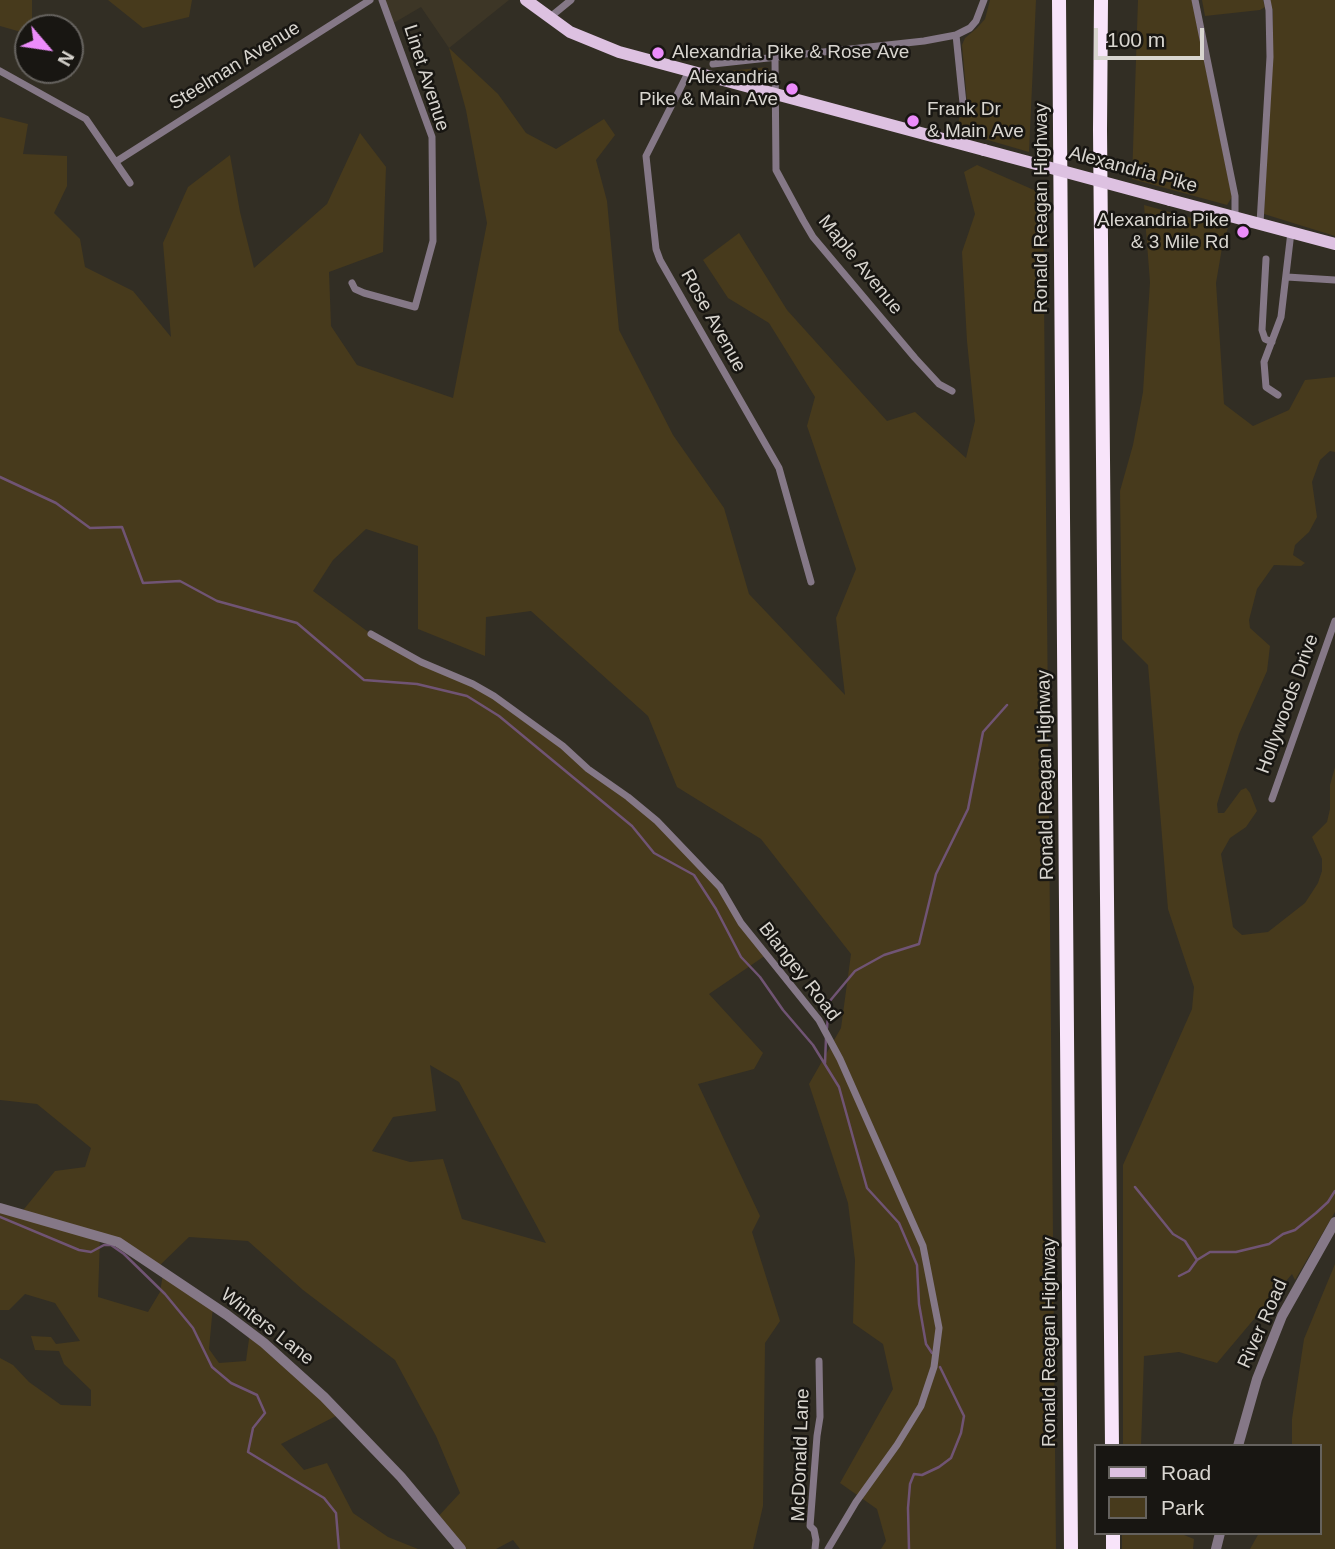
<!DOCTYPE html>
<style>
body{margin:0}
#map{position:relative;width:1335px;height:1549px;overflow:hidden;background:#322e24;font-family:Helvetica,sans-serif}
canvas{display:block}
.legend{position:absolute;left:1094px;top:1444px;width:228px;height:91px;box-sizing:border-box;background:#181612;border:2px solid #65625e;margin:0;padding:9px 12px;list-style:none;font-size:21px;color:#d8d5cf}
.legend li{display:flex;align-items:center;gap:14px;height:35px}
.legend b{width:35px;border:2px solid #65625e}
.north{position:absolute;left:14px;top:14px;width:70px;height:70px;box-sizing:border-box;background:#181612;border:2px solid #65625e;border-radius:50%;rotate:119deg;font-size:19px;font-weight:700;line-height:28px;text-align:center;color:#d8d5cf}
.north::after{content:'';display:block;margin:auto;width:24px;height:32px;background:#ec8cfb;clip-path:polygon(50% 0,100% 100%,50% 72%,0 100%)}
.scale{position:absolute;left:1094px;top:28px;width:110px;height:32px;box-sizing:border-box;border:4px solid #d8d5cf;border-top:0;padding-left:9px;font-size:21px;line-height:24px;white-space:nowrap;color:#d8d5cf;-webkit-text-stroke:5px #181612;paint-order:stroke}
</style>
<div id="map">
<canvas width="1335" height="1549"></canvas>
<ul class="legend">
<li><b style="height:9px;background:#ddc1e1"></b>Road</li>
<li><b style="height:19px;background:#473a1c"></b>Park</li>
</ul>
<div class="north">N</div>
<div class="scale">100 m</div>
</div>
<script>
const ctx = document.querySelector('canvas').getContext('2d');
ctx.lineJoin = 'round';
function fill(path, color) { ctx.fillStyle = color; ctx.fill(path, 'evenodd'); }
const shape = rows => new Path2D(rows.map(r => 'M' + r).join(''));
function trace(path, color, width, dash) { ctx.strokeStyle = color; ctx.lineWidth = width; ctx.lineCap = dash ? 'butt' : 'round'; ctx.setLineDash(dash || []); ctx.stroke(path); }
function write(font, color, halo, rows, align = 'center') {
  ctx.font = font + ' Helvetica,sans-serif'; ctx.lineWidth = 5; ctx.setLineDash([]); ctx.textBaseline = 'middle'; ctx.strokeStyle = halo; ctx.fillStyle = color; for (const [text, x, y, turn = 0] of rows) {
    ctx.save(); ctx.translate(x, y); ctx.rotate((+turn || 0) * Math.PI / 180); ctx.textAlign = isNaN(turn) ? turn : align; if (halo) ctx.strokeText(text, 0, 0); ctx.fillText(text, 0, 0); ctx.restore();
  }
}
fill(shape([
 [382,0,509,0,449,48,421,7,392,24]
]), '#3d3626');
fill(shape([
 [0,0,32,0,32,28,28,28,28,34,0,26],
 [108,0,192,0,189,17,143,28],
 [990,0,1036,0,1029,152,957,131,960,114,968,112,962,45,965,38,977,28,985,19],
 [1138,0,1192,0,1232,197,1227,205,1132,179],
 [1202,0,1263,0,1265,7,1260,10,1205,16],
 [1270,0,1335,0,1335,236,1264,214,1273,41,1273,11],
 [449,48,498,94,526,133,556,149,604,119,615,135,596,160,607,201,619,330,673,435,724,508,749,594,845,695,836,618,856,569,807,426,815,397,769,323,728,298,703,260,739,233,787,310,887,421,915,412,966,458,975,421,967,341,962,252,975,214,964,172,977,165,1043,194,1056,1549,881,1549,886,1541,877,1509,840,1483,893,1389,883,1344,853,1323,855,1260,848,1203,809,1084,841,1028,851,954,761,839,677,787,648,716,531,611,486,617,485,656,418,629,418,546,366,529,333,560,313,591,371,634,473,684,628,797,702,866,766,955,709,994,763,1053,754,1069,698,1084,760,1216,752,1232,780,1321,765,1343,763,1506,753,1549,520,1549,513,1540,496,1549,461,1549,435,1520,460,1493,436,1436,395,1360,303,1290,248,1241,189,1237,157,1268,100,1238,98,1297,148,1312,160,1292,163,1274,213,1306,209,1349,219,1363,246,1361,250,1332,340,1414,281,1444,304,1470,327,1463,353,1513,388,1537,418,1549,0,1549,0,1358,13,1365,29,1382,61,1405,91,1406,91,1390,64,1364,59,1351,35,1350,31,1336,51,1337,56,1344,80,1341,55,1303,25,1294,9,1310,0,1310,0,1208,20,1214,55,1171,85,1167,91,1148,37,1104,0,1100,0,117,28,124,23,154,67,156,67,186,54,213,80,239,85,267,133,291,171,337,163,243,188,187,230,155,240,212,254,268,327,204,360,133,386,167,383,252,329,272,331,326,357,365,453,398,487,223,466,110],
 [430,1065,459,1082,546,1243,462,1219,443,1159,410,1162,372,1151,393,1117,436,1111],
 [767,67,772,73,766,81,729,71],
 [1144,205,1228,228,1223,242,1216,283,1224,404,1253,426,1289,410,1305,380,1335,377,1335,452,1330,451,1320,460,1312,482,1317,517,1309,532,1295,545,1293,555,1305,563,1301,566,1274,565,1257,589,1249,620,1250,628,1270,646,1267,671,1239,734,1217,804,1218,813,1224,813,1241,790,1246,788,1250,793,1257,811,1246,827,1230,838,1221,854,1233,927,1242,935,1268,932,1305,903,1318,883,1322,871,1322,859,1312,837,1327,822,1330,809,1330,785,1335,767,1335,1212,1295,1280,1292,1274,1217,1363,1179,1352,1144,1356,1141,1446,1123,1446,1123,1165,1192,1009,1194,987,1168,909,1148,665,1122,639,1120,491,1133,445,1143,392,1150,282],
 [1335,1264,1335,1549,1250,1549,1259,1533,1319,1533,1319,1446,1292,1446,1292,1419,1304,1339],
 [1122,1533,1179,1533,1194,1539,1193,1549,1122,1549]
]), '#473a1c');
trace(shape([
 [0,477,56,503,90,528,122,527,143,583,180,581,217,601,297,623,364,680,417,684,467,696,499,716,632,826,654,853,694,875,716,909,741,957,760,977,783,1010,813,1045,839,1087,867,1188,899,1223,917,1265,919,1304,926,1344,932,1353],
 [827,1028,829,1002,855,971,884,955,919,944,936,874,968,809,983,732,1007,705],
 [825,1063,826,1038],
 [1135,1187,1173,1234,1185,1241,1197,1260],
 [0,1217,79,1250,91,1252,104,1245,111,1245,124,1254,165,1294,193,1328,212,1367,231,1383,257,1395,265,1413,253,1428,248,1452,324,1498,336,1513,339,1549],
 [1179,1276,1189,1271,1197,1260,1210,1252,1236,1252,1269,1244,1283,1234,1295,1230,1316,1213,1328,1202,1335,1191],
 [909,1549,908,1508,910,1484,914,1474,922,1475,939,1467,951,1458,961,1433,964,1416,940,1367]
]), '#705474', 2.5);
trace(shape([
 [1195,0,1235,196,1235,217],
 [549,18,571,0],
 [956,35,964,113],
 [775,58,776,170,803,220,813,237,915,358,939,384,952,391],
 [713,64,924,41,956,35,970,28,976,21,984,0],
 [0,71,86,119,130,183],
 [689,71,646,156,656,249,660,260,779,468,811,582],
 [117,161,370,0],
 [1260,223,1270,57,1269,10,1267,0],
 [1266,259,1262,330,1265,339,1272,342],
 [1287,277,1335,280],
 [352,283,355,289,364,293,415,307,433,241,432,137,382,0],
 [1278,395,1266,387,1264,362,1281,317,1291,232],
 [371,634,421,662,473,684,494,696,563,746,588,769,628,797,657,821,720,887,741,923,819,1020,840,1059,923,1246,939,1328,934,1367,921,1406,897,1445,856,1502,828,1549],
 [1272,799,1335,621],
 [815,1549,816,1540,814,1530,810,1526,817,1436,820,1417,819,1361]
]), '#857887', 7);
trace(shape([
 [0,1208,118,1242,227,1315,264,1343,324,1397,401,1477,461,1549],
 [1238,1446,1257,1379,1282,1316,1335,1222],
 [1216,1549,1220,1533]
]), '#857887', 10);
trace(shape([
 [526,0,570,32,619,52,984,150],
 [1170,200,1335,244]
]), '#ddc1e1', 12);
trace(shape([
 [1059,0,1071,1549],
 [1101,0,1100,130,1112,1446],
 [1113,1533,1113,1549]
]), '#f8e4fa', 14);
trace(shape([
 [984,150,1170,200]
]), '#ddc1e1', 12);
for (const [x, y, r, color] of [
 [658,53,7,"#ec8cfb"],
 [792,89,7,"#ec8cfb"],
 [913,121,7,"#ec8cfb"],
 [1243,232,7,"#ec8cfb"]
]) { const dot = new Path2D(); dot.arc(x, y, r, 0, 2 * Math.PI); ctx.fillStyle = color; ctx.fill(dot); trace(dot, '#181612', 2.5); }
write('19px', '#d8d5cf', '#181612', [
 ["Alexandria Pike & Rose Ave",672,53],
 ["Alexandria",778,78,"right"],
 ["Pike & Main Ave",778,100,"right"],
 ["Frank Dr",927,110],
 ["& Main Ave",927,132],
 ["Alexandria Pike",1229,221,"right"],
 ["& 3 Mile Rd",1229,243,"right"]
], 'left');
write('19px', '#d8d5cf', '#181612', [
 ["Steelman Avenue",235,66,-32],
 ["Linet Avenue",426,78,72],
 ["Alexandria Pike",1133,170,15],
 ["Ronald Reagan Highway",1042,208,-90],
 ["Maple Avenue",860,265,51],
 ["Rose Avenue",713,321,61],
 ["Hollywoods Drive",1288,704,-70],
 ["Ronald Reagan Highway",1046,775,-91],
 ["Blangey Road",799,972,52],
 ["River Road",1263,1324,-66],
 ["Winters Lane",267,1327,38],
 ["Ronald Reagan Highway",1050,1342,-90],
 ["McDonald Lane",801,1455,-88]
]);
</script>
